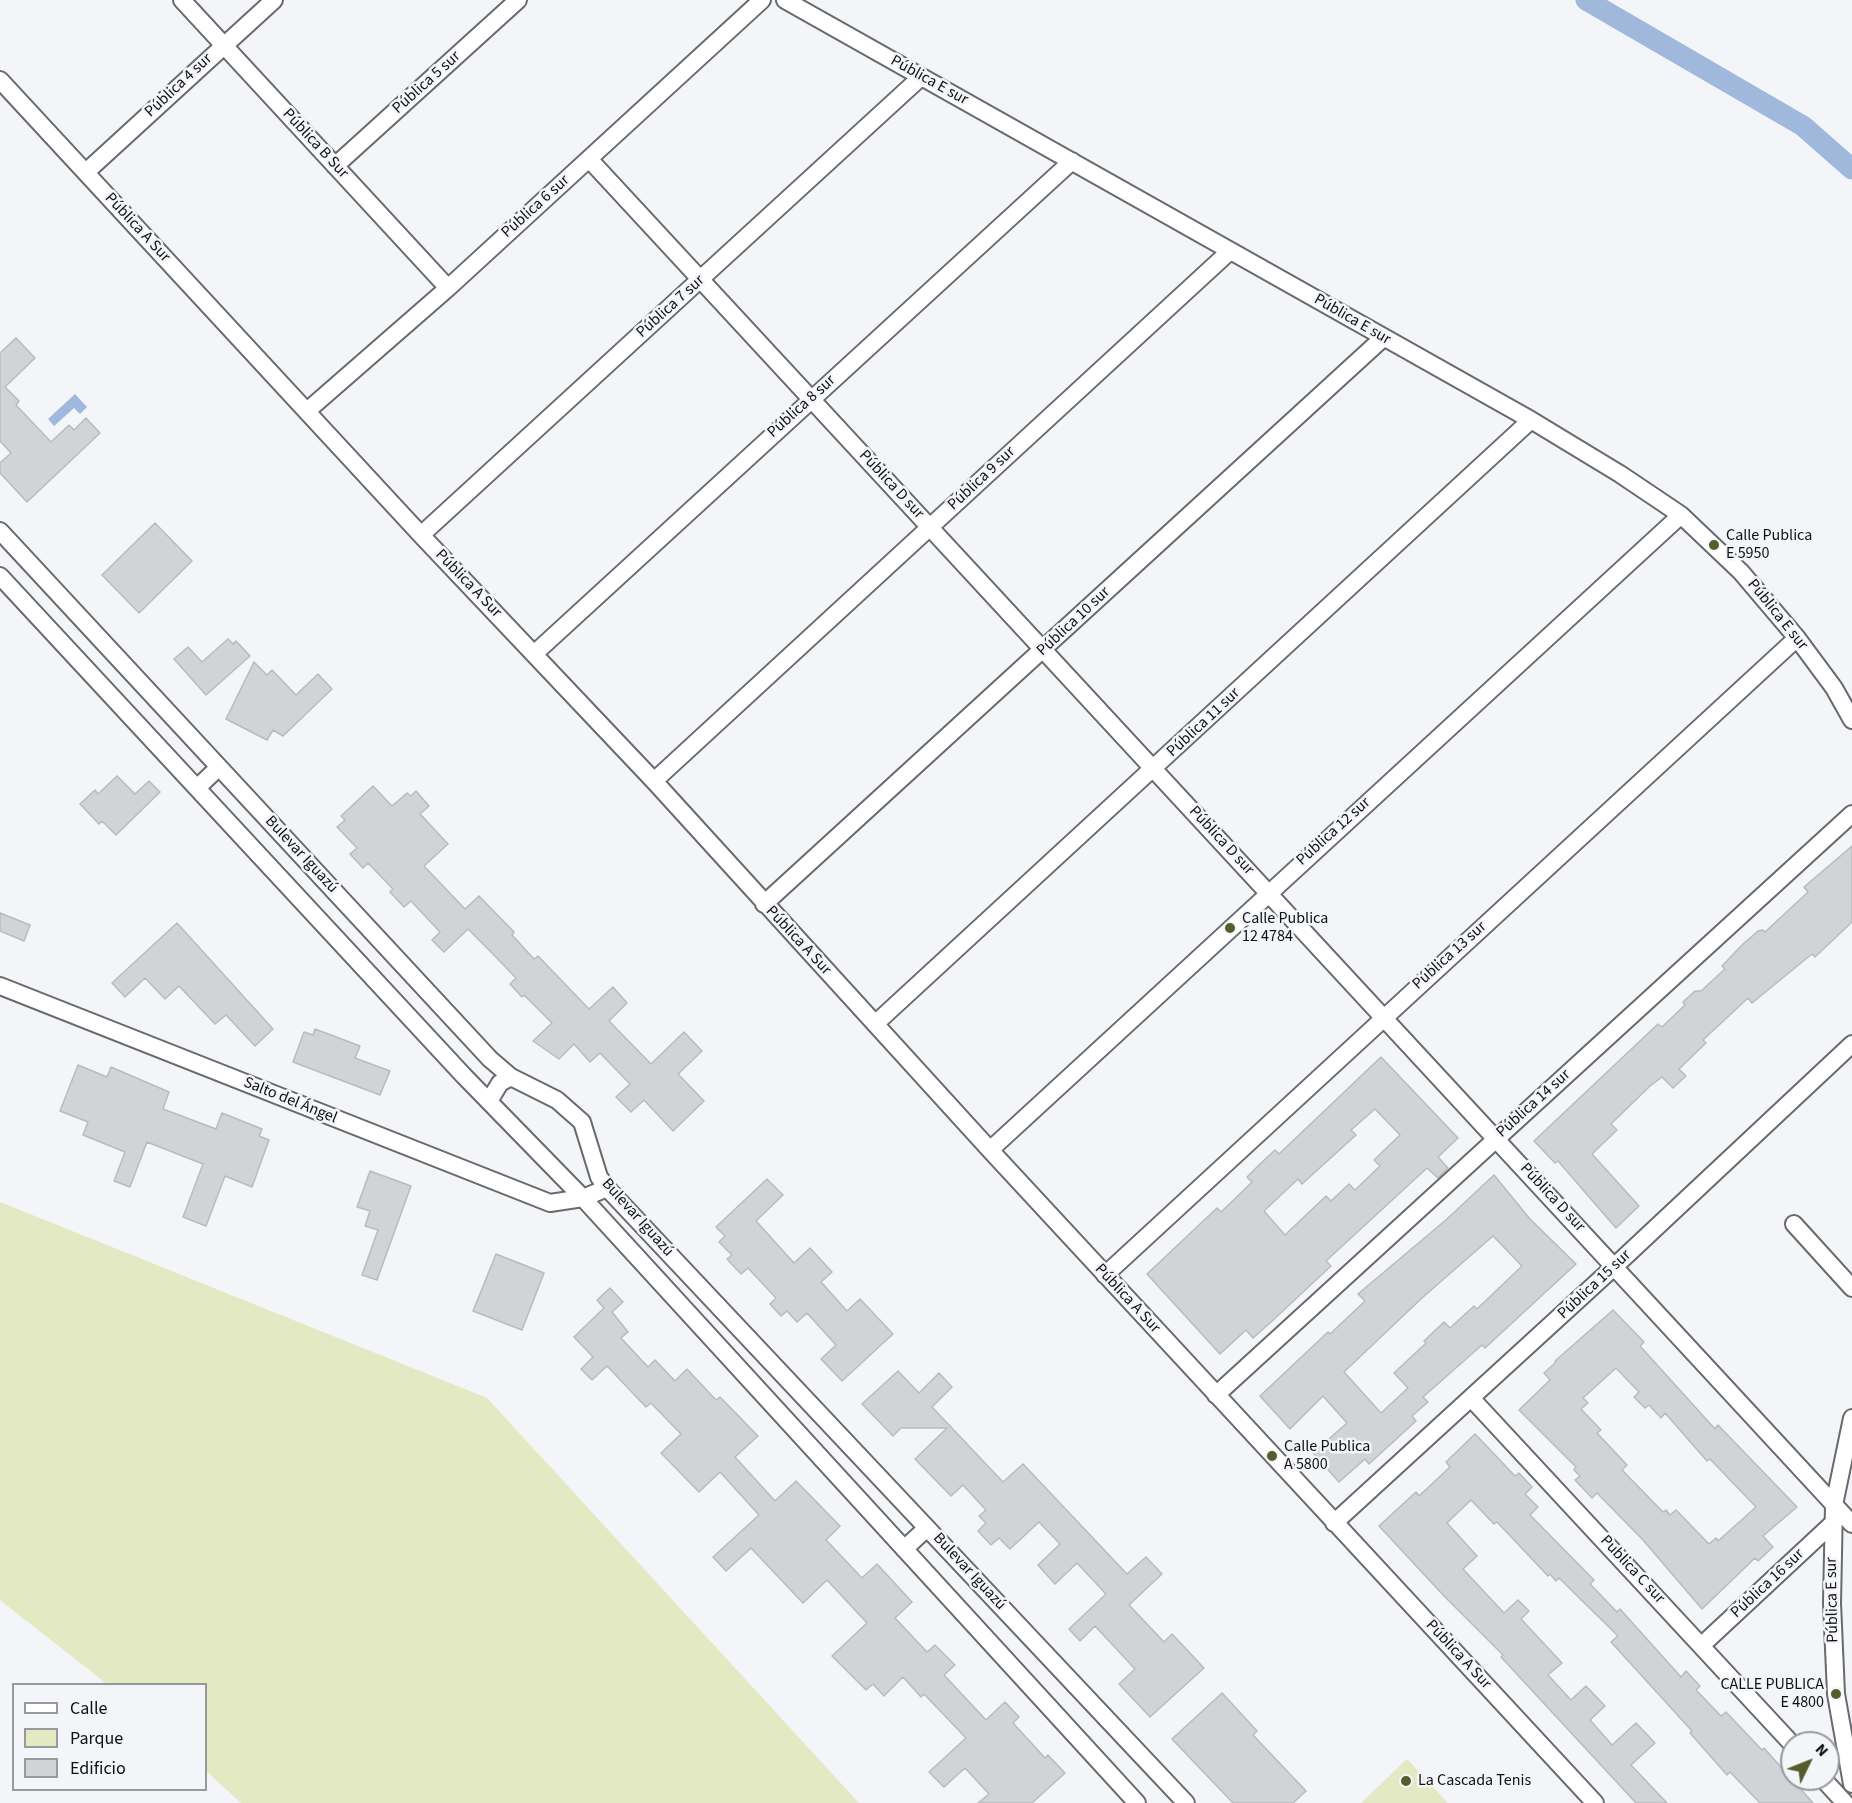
<!DOCTYPE html>
<meta charset="utf-8">
<style>
body{margin:0}
#map{position:relative;width:1852px;height:1803px;overflow:hidden;background:#f3f5f8;font-family:"Source Sans 3",sans-serif}
canvas{display:block}
.legend{position:absolute;left:12px;top:1683px;width:195px;height:108px;box-sizing:border-box;background:#f3f5f8;border:2px solid #98999c;margin:0;padding:8px 10px;list-style:none;font-size:18px;color:#0f1011}
.legend li{display:flex;align-items:center;gap:12px;height:30px}
.legend b{width:30px;border:2px solid #98999c}
.north{position:absolute;left:1780px;top:1731px;width:60px;height:60px;box-sizing:border-box;background:#f3f5f8;border:2px solid #98999c;border-radius:50%;rotate:47deg;font-size:16px;font-weight:700;line-height:24px;text-align:center;color:#0f1011}
.north::after{content:'';display:block;margin:auto;width:21px;height:27px;background:#565d2c;clip-path:polygon(50% 0,100% 100%,50% 72%,0 100%)}
</style>
<div id="map">
<canvas width="1852" height="1803"></canvas>
<ul class="legend">
<li><b style="height:8px;background:#fff"></b>Calle</li>
<li><b style="height:16px;background:#e2e9c3"></b>Parque</li>
<li><b style="height:16px;background:#d1d3d6"></b>Edificio</li>
</ul>
<div class="north">N</div>
</div>
<script>
const ctx = document.querySelector('canvas').getContext('2d');
ctx.lineJoin = 'round';
function fill(path, color) { ctx.fillStyle = color; ctx.fill(path, 'evenodd'); }
const shape = rows => new Path2D(rows.map(r => 'M' + r).join(''));
function trace(path, color, width, dash) { ctx.strokeStyle = color; ctx.lineWidth = width; ctx.lineCap = dash ? 'butt' : 'round'; ctx.setLineDash(dash || []); ctx.stroke(path); }
function write(font, color, halo, rows, align = 'center') {
  ctx.font = font + ' "Source Sans 3",sans-serif'; ctx.lineWidth = 5; ctx.setLineDash([]); ctx.textBaseline = 'middle'; ctx.strokeStyle = halo; ctx.fillStyle = color; for (const [text, x, y, turn = 0] of rows) {
    ctx.save(); ctx.translate(x, y); ctx.rotate((+turn || 0) * Math.PI / 180); ctx.textAlign = isNaN(turn) ? turn : align; if (halo) ctx.strokeText(text, 0, 0); ctx.fillText(text, 0, 0); ctx.restore();
  }
}
fill(shape([
 [0,1202,487,1398,859,1803,241,1803,206,1771,206,1684,107,1684,0,1600],
 [1407,1759,1448,1803,1361,1803]
]), '#e2e9c3');
fill(shape([
 [75,394,87,407,80,414,74,408,54,426,48,419]
]), '#9fb8db');
trace(shape([
 [1586,0,1803,126,1852,169]
]), '#9fb8db', 21);
const building = shape([
 [16,338,35,358,5,387,19,401,16,405,51,442,69,425,74,430,86,418,100,433,27,502,0,473,0,463,11,453,0,441,0,353,16,338],
 [155,523,192,561,139,613,102,575,155,523],
 [228,639,233,644,236,641,250,656,206,695,174,659,188,647,202,662,228,639],
 [254,662,267,675,272,670,296,695,318,674,332,689,283,736,273,730,267,740,226,719,254,662],
 [117,776,135,794,149,781,160,792,116,835,102,821,99,824,80,804,95,790,98,794,117,776],
 [373,786,392,806,407,793,411,796,416,791,429,806,420,814,448,844,424,866,465,909,479,896,514,932,512,935,534,959,538,956,589,1009,613,987,627,1003,609,1021,651,1064,684,1032,702,1051,678,1074,704,1101,673,1131,644,1100,631,1112,616,1097,630,1084,600,1053,590,1062,574,1044,559,1059,533,1041,552,1023,524,995,522,997,510,984,516,978,492,953,468,929,444,952,432,940,440,932,411,901,404,907,390,892,393,889,368,863,363,868,350,854,357,848,337,827,345,820,341,816,373,786],
 [1852,846,1852,922,1815,957,1812,954,1752,1003,1748,998,1703,1040,1706,1043,1679,1069,1686,1076,1673,1088,1662,1077,1650,1086,1611,1124,1617,1130,1592,1154,1639,1206,1616,1228,1558,1161,1555,1163,1534,1141,1658,1024,1662,1027,1685,1005,1683,1002,1695,991,1701,991,1725,969,1722,966,1743,944,1758,931,1763,930,1765,932,1808,892,1804,887,1852,846],
 [0,913,30,925,24,941,0,931,0,913],
 [177,923,273,1029,255,1046,226,1015,215,1024,179,986,165,999,145,978,125,997,112,983,177,923],
 [315,1029,360,1046,355,1058,390,1071,380,1095,293,1062,304,1032,313,1035,315,1029],
 [1381,1057,1458,1138,1438,1157,1448,1168,1438,1178,1427,1168,1326,1261,1331,1266,1271,1322,1253,1338,1246,1330,1220,1354,1147,1274,1217,1208,1221,1212,1244,1190,1252,1182,1247,1177,1260,1164,1275,1150,1279,1154,1381,1057],
 [1375,1109,1400,1135,1374,1160,1380,1166,1355,1190,1349,1184,1331,1201,1326,1196,1285,1235,1264,1211,1298,1179,1302,1184,1356,1135,1351,1130,1375,1109],
 [78,1065,107,1077,111,1067,169,1092,163,1109,216,1129,222,1113,262,1129,259,1136,269,1140,252,1187,225,1176,206,1226,183,1217,203,1164,147,1142,130,1187,114,1181,125,1152,83,1135,88,1122,60,1111,78,1065],
 [370,1171,411,1186,377,1280,362,1275,378,1230,365,1226,370,1211,357,1207,370,1171],
 [1494,1175,1530,1219,1576,1264,1485,1348,1482,1345,1423,1397,1428,1402,1412,1416,1416,1421,1369,1464,1365,1459,1339,1482,1313,1453,1347,1423,1323,1396,1290,1429,1260,1396,1328,1332,1330,1334,1365,1301,1358,1294,1447,1219,1494,1175],
 [1493,1236,1522,1266,1477,1309,1474,1306,1450,1328,1444,1322,1424,1341,1426,1343,1394,1373,1408,1388,1381,1413,1344,1372,1422,1298,1493,1236],
 [767,1179,783,1195,756,1221,794,1263,810,1248,832,1272,821,1282,847,1311,860,1299,893,1334,842,1381,821,1359,836,1345,807,1313,797,1322,787,1311,781,1316,770,1304,776,1298,748,1268,741,1274,727,1259,732,1255,719,1242,725,1236,716,1227,767,1179],
 [496,1254,544,1273,522,1330,473,1311,496,1254],
 [610,1288,623,1302,612,1312,628,1332,621,1338,648,1367,655,1360,675,1381,687,1369,716,1400,720,1397,758,1436,735,1457,775,1501,796,1481,840,1526,826,1540,862,1578,877,1564,912,1602,895,1618,927,1652,935,1645,955,1665,944,1675,986,1720,1005,1702,1019,1717,1013,1723,1045,1758,1048,1755,1065,1773,1032,1803,978,1803,989,1794,965,1768,944,1787,929,1772,966,1738,924,1694,921,1697,903,1677,884,1696,873,1684,866,1690,832,1656,867,1623,827,1580,803,1603,751,1548,726,1571,713,1557,759,1515,720,1472,699,1492,661,1453,681,1434,651,1403,646,1407,607,1366,592,1380,581,1369,593,1357,574,1337,604,1308,597,1300,610,1288],
 [1613,1310,1644,1342,1640,1346,1715,1429,1718,1425,1797,1507,1763,1536,1773,1547,1758,1561,1755,1558,1702,1609,1643,1540,1597,1493,1592,1498,1575,1480,1580,1476,1574,1470,1576,1467,1519,1410,1550,1380,1544,1373,1556,1362,1555,1361,1613,1310],
 [1616,1368,1639,1392,1634,1397,1645,1408,1649,1405,1661,1418,1665,1413,1707,1461,1710,1459,1756,1507,1718,1541,1716,1538,1709,1544,1676,1510,1670,1515,1666,1510,1663,1512,1622,1470,1627,1465,1597,1433,1601,1430,1581,1409,1588,1403,1583,1398,1616,1368],
 [898,1371,919,1393,939,1373,952,1387,932,1407,1003,1482,1023,1464,1127,1574,1146,1557,1162,1574,1129,1605,1164,1642,1172,1634,1204,1668,1150,1717,1119,1684,1135,1669,1095,1626,1080,1641,1069,1629,1106,1594,1077,1563,1055,1584,1038,1565,1060,1544,1039,1522,1010,1549,999,1538,991,1545,978,1531,986,1523,979,1516,986,1510,963,1485,951,1496,915,1459,947,1428,901,1428,893,1436,862,1404,898,1371],
 [1475,1434,1515,1476,1519,1473,1532,1487,1525,1494,1538,1507,1530,1515,1594,1580,1590,1584,1617,1612,1620,1609,1681,1677,1686,1671,1700,1686,1696,1690,1721,1716,1726,1712,1762,1750,1764,1748,1813,1803,1760,1803,1730,1772,1727,1775,1690,1733,1692,1731,1611,1642,1618,1636,1559,1578,1556,1581,1550,1574,1548,1576,1497,1522,1494,1524,1471,1500,1447,1523,1477,1556,1463,1569,1504,1613,1518,1600,1529,1611,1521,1619,1562,1663,1548,1675,1571,1700,1586,1686,1605,1706,1590,1720,1612,1745,1636,1723,1655,1743,1631,1765,1667,1803,1636,1803,1501,1657,1503,1655,1444,1596,1379,1526,1416,1492,1419,1496,1450,1467,1446,1462,1475,1434],
 [1222,1693,1257,1731,1253,1735,1306,1791,1293,1803,1233,1803,1172,1739,1222,1693]
]);
fill(building, '#d1d3d6');
trace(building, '#b9bbbe', 1.5);
const minor = shape([
 [182,0,448,288],
 [785,0,1531,420,1620,474,1681,515,1741,572,1797,638,1834,688,1852,720],
 [0,80,421,535,654,781,990,1150,1595,1803],
 [589,159,1852,1524],
 [335,166,518,0],
 [86,172,274,0],
 [307,411,448,288,762,0],
 [0,531,490,1059,511,1077,557,1100,582,1122,599,1177,607,1188,1186,1803],
 [421,535,921,77],
 [0,576,464,1076,583,1198,1137,1803],
 [534,654,1072,161],
 [654,781,1230,251],
 [197,788,219,767],
 [764,904,1383,338],
 [0,986,550,1203,583,1198,607,1188],
 [875,1024,1531,420],
 [489,1101,500,1083,511,1077],
 [990,1150,1681,515],
 [1794,1224,1852,1288],
 [1105,1275,1797,638],
 [1216,1395,1852,814],
 [1471,1398,1792,1744],
 [1852,1418,1834,1505,1832,1603,1836,1694,1852,1784],
 [1334,1523,1615,1266,1852,1044],
 [904,1549,927,1528],
 [1702,1645,1833,1523],
 [1823,1779,1845,1803]
]);
trace(minor, '#686a6d', 20);
trace(minor, '#fff', 16);
for (const [x, y, r, color] of [
 [1714,545,6,"#565d2c"],
 [1230,928,6,"#565d2c"],
 [1272,1456,6,"#565d2c"],
 [1836,1694,6,"#565d2c"],
 [1406,1781,6,"#565d2c"]
]) { const dot = new Path2D(); dot.arc(x, y, r, 0, 2 * Math.PI); ctx.fillStyle = color; ctx.fill(dot); trace(dot, '#f3f5f8', 2); }
write('16px', '#0f1011', '#f3f5f8', [
 ["Pública E sur",929,81,29],
 ["Pública 5 sur",427,83,-42],
 ["Pública 4 sur",179,86,-43],
 ["Pública B Sur",315,144,47],
 ["Pública 6 sur",536,207,-42],
 ["Pública A Sur",137,228,47],
 ["Pública 7 sur",671,307,-42],
 ["Pública E sur",1352,320,30],
 ["Pública 8 sur",802,407,-42],
 ["Pública 9 sur",982,479,-43],
 ["Pública D sur",891,485,47],
 ["Pública A Sur",468,584,46],
 ["Pública E sur",1777,615,51],
 ["Pública 10 sur",1074,622,-43],
 ["Pública 11 sur",1204,723,-43],
 ["Pública 12 sur",1334,832,-42],
 ["Pública D sur",1221,841,47],
 ["Bulevar Iguazú",301,855,47],
 ["Pública A Sur",798,941,47],
 ["Pública 13 sur",1450,956,-42],
 ["Salto del Ángel",290,1101,22],
 ["Pública 14 sur",1534,1104,-42],
 ["Pública D sur",1552,1198,47],
 ["Bulevar Iguazú",637,1218,48],
 ["Pública 15 sur",1595,1285,-43],
 ["Pública A Sur",1127,1299,47],
 ["Publica C sur",1632,1570,47],
 ["Bulevar Iguazú",969,1572,47],
 ["Pública 16 sur",1768,1584,-43],
 ["Pública E sur",1833,1600,-91],
 ["Pública A Sur",1458,1655,47]
]);
write('16px', '#0f1011', '#f3f5f8', [
 ["Calle Publica",1726,536],
 ["E 5950",1726,554],
 ["Calle Publica",1242,919],
 ["12 4784",1242,937],
 ["Calle Publica",1284,1447],
 ["A 5800",1284,1465],
 ["CALLE PUBLICA",1824,1685,"right"],
 ["E 4800",1824,1703,"right"],
 ["La Cascada Tenis",1418,1781]
], 'left');
</script>
